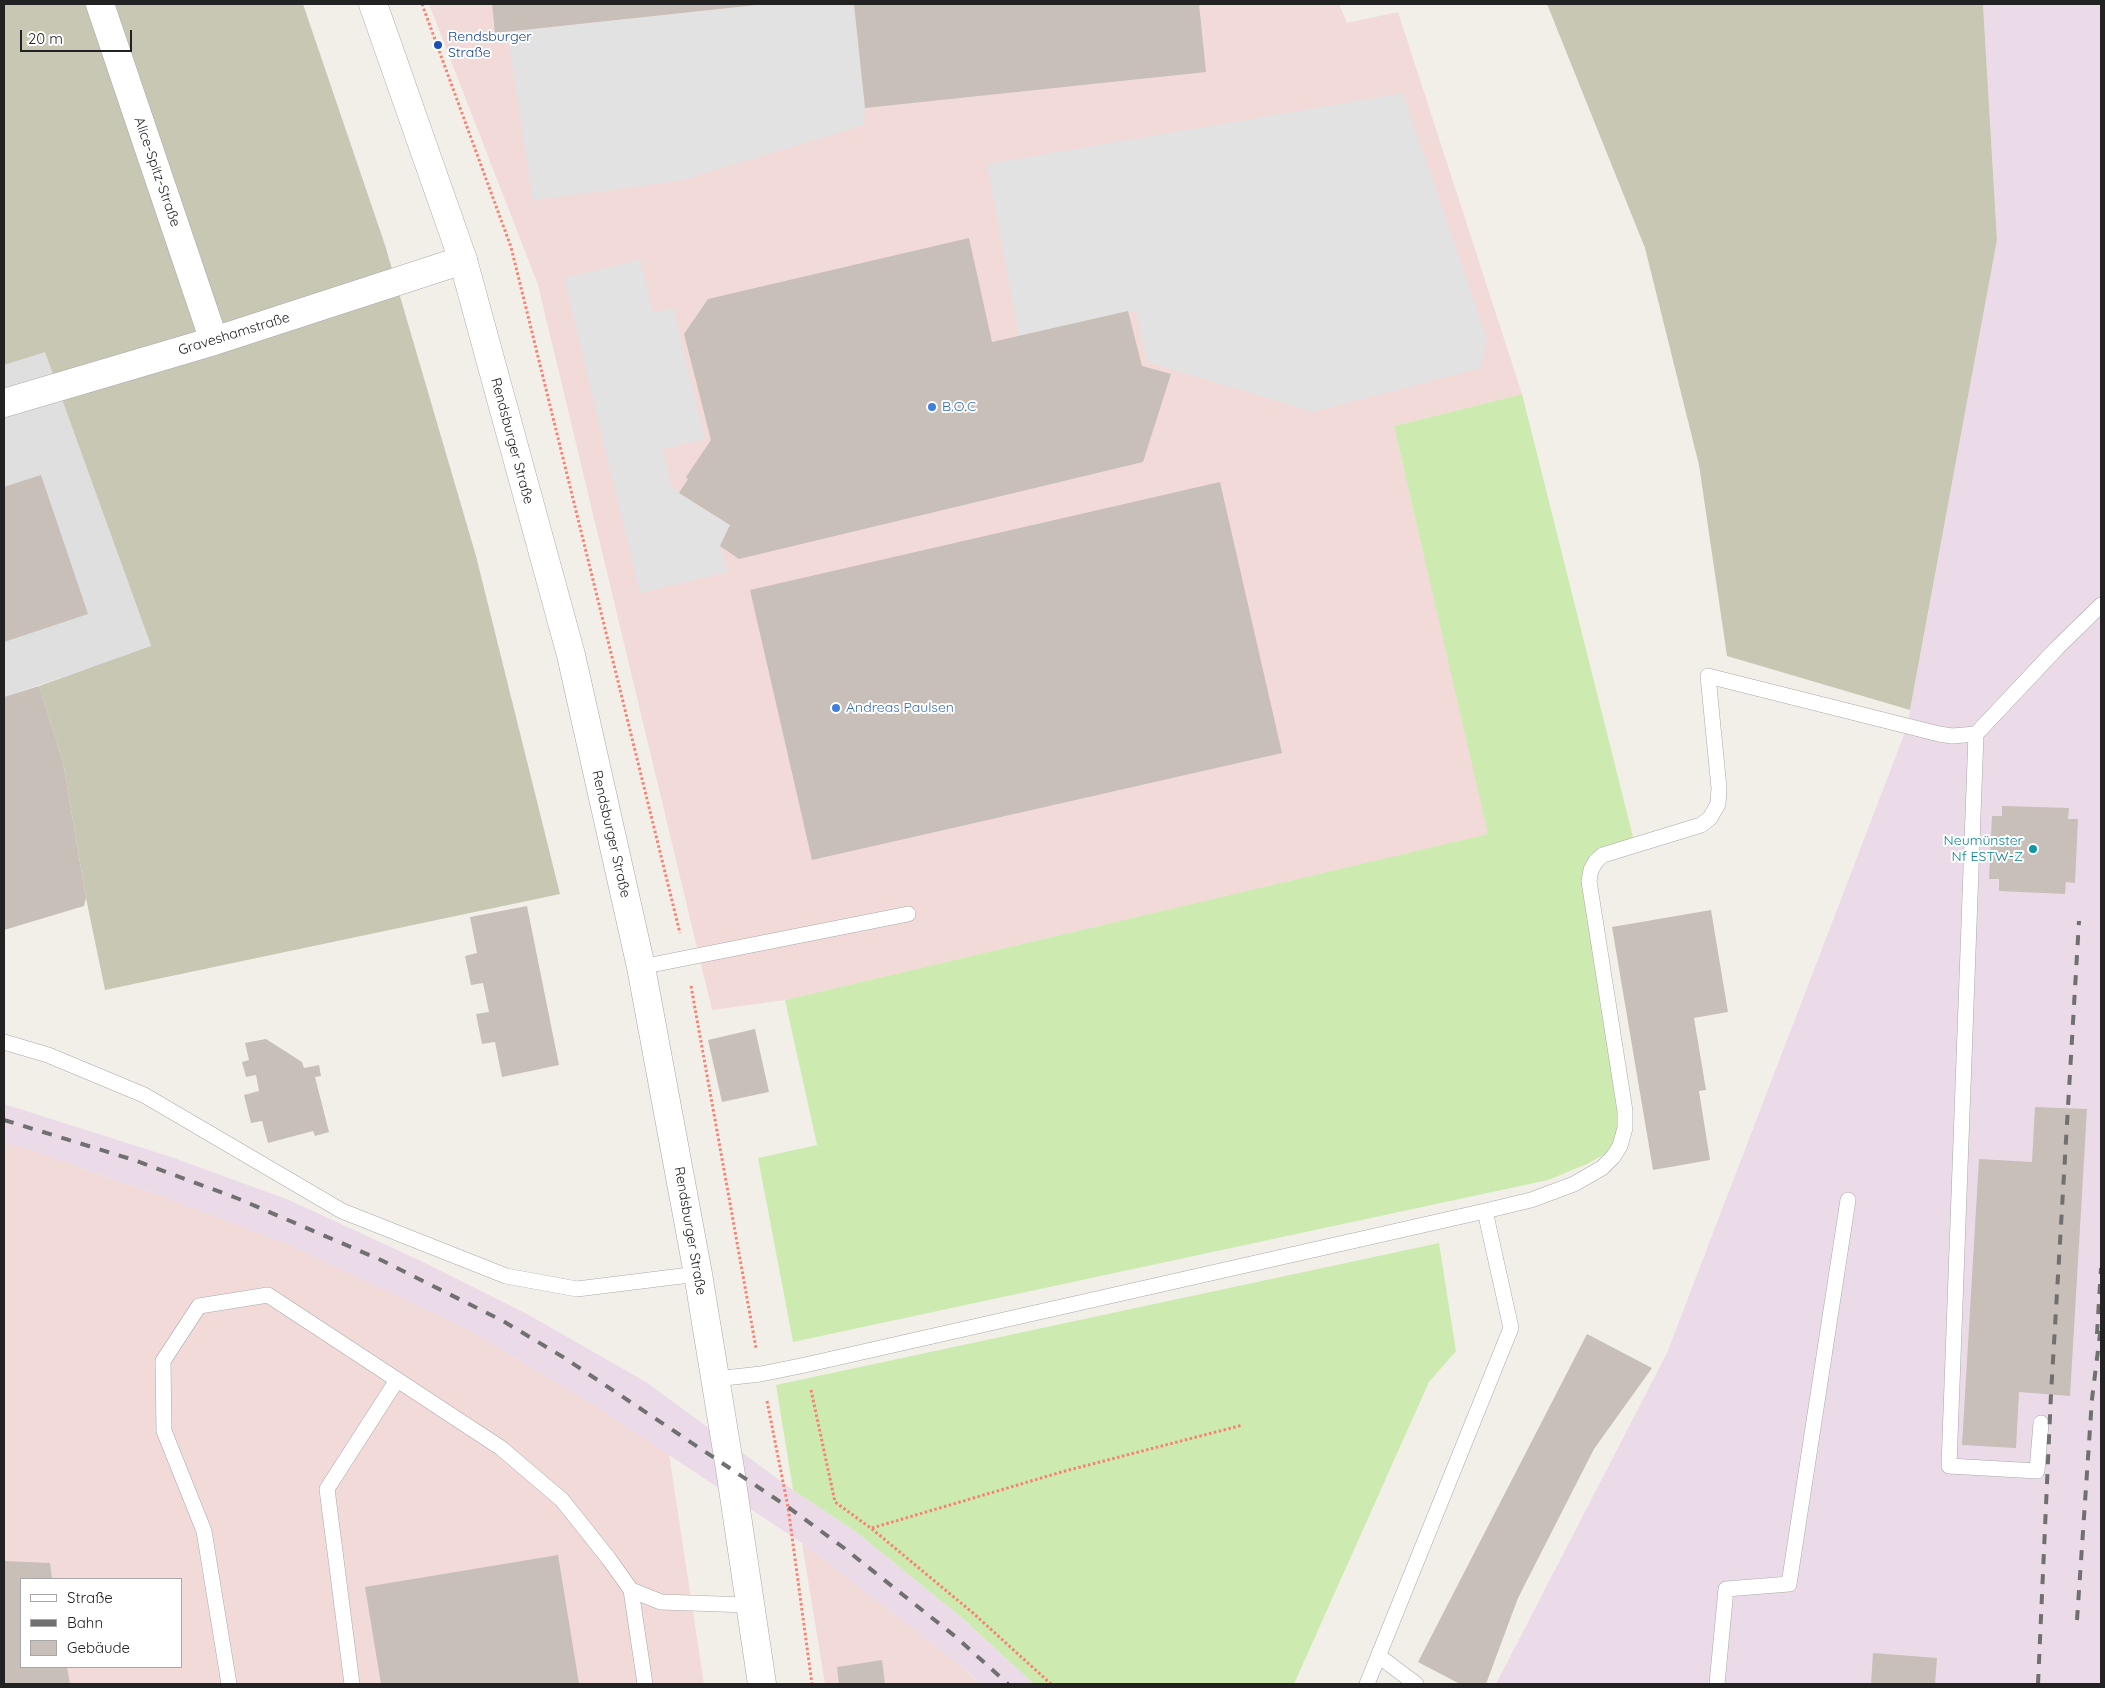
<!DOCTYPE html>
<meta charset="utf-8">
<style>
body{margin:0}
#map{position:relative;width:2105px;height:1688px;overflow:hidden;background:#f2efe9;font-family:Quicksand,sans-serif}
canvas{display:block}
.frame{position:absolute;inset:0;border:5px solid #222;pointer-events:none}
.legend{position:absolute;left:20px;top:1578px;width:162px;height:90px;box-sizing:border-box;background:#fff;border:1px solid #a7a7a7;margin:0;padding:6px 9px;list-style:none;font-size:15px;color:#222}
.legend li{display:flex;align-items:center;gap:10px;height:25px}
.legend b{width:25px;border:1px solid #a7a7a7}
.scale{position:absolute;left:20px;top:30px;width:112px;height:22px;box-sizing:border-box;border:2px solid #222;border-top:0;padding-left:6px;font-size:15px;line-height:18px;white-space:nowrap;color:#222;-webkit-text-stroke:4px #fff;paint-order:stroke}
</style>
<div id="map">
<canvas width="2105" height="1688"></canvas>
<div class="frame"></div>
<ul class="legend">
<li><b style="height:6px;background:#fff"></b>Straße</li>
<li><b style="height:6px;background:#707070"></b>Bahn</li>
<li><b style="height:14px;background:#c7bfb8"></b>Gebäude</li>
</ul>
<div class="scale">20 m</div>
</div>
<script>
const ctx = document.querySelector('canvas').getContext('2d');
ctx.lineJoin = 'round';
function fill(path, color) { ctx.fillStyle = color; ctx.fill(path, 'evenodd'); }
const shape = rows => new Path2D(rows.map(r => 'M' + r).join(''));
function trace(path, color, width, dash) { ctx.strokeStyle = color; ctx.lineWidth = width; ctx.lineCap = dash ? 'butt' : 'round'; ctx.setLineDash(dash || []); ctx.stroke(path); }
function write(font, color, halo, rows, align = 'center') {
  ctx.font = font + ' Quicksand,sans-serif'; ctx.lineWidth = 4; ctx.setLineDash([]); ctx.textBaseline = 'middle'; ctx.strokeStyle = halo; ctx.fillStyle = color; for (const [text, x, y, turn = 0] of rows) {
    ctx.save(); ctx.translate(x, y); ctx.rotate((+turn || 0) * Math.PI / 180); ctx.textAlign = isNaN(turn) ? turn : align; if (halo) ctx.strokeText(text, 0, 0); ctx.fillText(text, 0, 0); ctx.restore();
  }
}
fill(shape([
 [45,351,151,647,4,697,4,365]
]), '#e0dfdf');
fill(shape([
 [429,4,1339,4,1347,23,1398,12,1522,394,1394,426,1489,834,785,1000,712,1010,538,285],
 [4,1142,25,1148,172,1200,284,1243,375,1284,465,1328,584,1399,669,1454,704,1684,4,1684],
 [21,1579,181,1579,181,1667,21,1667],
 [802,1543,966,1670,980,1684,825,1684]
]), '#f2dad9');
fill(shape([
 [1983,4,2101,4,2101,1684,1496,1684,1667,1353,1907,727,1997,240],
 [4,1104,171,1157,289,1200,423,1262,527,1314,646,1382,793,1490,855,1531,961,1617,1034,1684,980,1684,966,1670,802,1543,584,1399,465,1328,284,1243,172,1200,25,1148,4,1142]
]), '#ebdbe8');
fill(shape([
 [4,4,303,4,385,245,476,556,560,894,105,990,86,898,63,762,39,686,151,646,45,352,4,365],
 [1547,4,1983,4,1997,240,1910,710,1727,656,1699,465,1645,248]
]), '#c7c7b4');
fill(shape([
 [1522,394,1634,841,1593,858,1620,1112,1620,1127,1614,1143,1605,1154,1587,1164,1548,1180,793,1342,758,1158,817,1145,785,1000,1488,834,1394,426],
 [1439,1243,1456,1351,1429,1382,1294,1684,1034,1684,961,1617,855,1531,793,1490,776,1385]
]), '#cdebb0');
fill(shape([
 [768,4,854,4,865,108,864,125,680,181,533,200,507,32],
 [1403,93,1487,339,1481,368,1313,412,1147,362,1136,311,1128,311,1019,336,987,164],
 [640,259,653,312,673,308,705,439,663,449,672,488,730,525,720,546,728,572,640,593,564,278]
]), '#e2e2e2');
fill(shape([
 [492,4,756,4,756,5,495,33],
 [854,4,1199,4,1206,72,865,108],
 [969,238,992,342,1128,311,1142,366,1171,374,1143,462,739,559,720,546,730,525,679,493,688,479,686,477,711,440,684,334,708,299],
 [41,475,88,614,4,642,4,487],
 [1220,482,1282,753,812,860,750,590],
 [39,686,63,762,86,898,84,906,4,930,4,697],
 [2002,806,2069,808,2068,819,2078,819,2075,883,2066,882,2065,894,1999,891,1999,879,1989,879,1992,816,2002,816],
 [527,906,559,1065,502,1077,495,1042,482,1044,476,1014,489,1012,483,983,471,985,465,956,477,953,470,917],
 [1711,910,1728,1012,1694,1018,1706,1090,1699,1091,1710,1160,1653,1170,1612,927],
 [755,1029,769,1092,722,1102,708,1040],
 [266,1039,302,1062,304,1068,319,1065,321,1076,315,1077,329,1132,315,1136,313,1131,268,1143,262,1121,251,1123,244,1095,259,1091,256,1075,246,1077,242,1062,249,1060,245,1043],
 [2035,1107,2087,1109,2070,1396,2019,1392,2016,1448,1962,1445,1979,1159,2032,1162],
 [1587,1334,1652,1368,1594,1449,1518,1598,1486,1684,1460,1684,1418,1662],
 [558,1555,579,1684,381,1684,365,1587],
 [4,1561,50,1563,52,1579,21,1579,21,1667,67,1667,70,1684,4,1684],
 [1873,1653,1937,1658,1935,1684,1871,1684],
 [882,1660,885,1684,839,1684,837,1667]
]), '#c7bfb8');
const service = shape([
 [1976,734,2057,648,2101,605],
 [641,967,908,914],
 [4,1042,48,1055,144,1095,342,1211,506,1276,577,1289,698,1274],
 [715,1379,761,1374,805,1365,1485,1211,1531,1200,1574,1184,1602,1168,1613,1157,1620,1146,1625,1128,1625,1111,1589,881,1591,870,1596,861,1603,855,1701,825,1710,818,1718,804,1719,788,1708,676,1939,734,1952,736,1976,734,1949,1466,2037,1471,2041,1423],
 [631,1590,645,1684],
 [1380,1657,1416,1684],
 [229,1684,204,1531,164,1431,163,1361,199,1306,268,1295,501,1448,562,1500,609,1559,631,1590,661,1602,749,1605],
 [352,1684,327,1489,397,1380],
 [1367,1684,1511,1328,1485,1211],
 [1717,1684,1726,1589,1789,1584,1848,1200]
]);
const minor = shape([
 [100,4,214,341],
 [4,403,214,341,463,260]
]);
const tertiary = shape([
 [373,4,463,260,571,655,641,967,698,1274,730,1469,762,1684]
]);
trace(service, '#a9a9a9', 16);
trace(minor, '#a9a9a9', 29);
trace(tertiary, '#a9a9a9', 29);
trace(shape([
 [422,4,511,247,680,933],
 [691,986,756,1348],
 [811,1390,835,1502,872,1529,973,1613,1051,1684],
 [767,1401,788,1507,812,1684],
 [872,1528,1065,1471,1243,1425]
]), '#fa8072', 3, [2.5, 2.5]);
trace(service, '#fff', 15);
trace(minor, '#fff', 28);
trace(tertiary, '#fff', 28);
trace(shape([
 [4,1120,134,1160,239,1199,381,1260,503,1321,563,1357,788,1507,844,1548,956,1637,1008,1684],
 [2097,1334,2101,1268],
 [2077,1620,2092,1399,2101,1326],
 [2038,1684,2051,1394,2079,921]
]), '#707070', 4, [10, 10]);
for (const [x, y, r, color] of [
 [438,45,5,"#1a4fb4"],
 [932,407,5,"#3f7fe0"],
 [836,708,5,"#3f7fe0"],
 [2033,849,5,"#0f9aa8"]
]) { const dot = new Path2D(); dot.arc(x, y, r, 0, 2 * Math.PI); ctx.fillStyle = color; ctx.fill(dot); trace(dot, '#fff', 2); }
write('14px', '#164399', '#fff', [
 ["Rendsburger",448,37],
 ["Straße",448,53]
], 'left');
write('14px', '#222', '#fff', [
 ["Alice-Spitz-Straße",157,172,71],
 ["Graveshamstraße",234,334,-17],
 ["Rendsburger Straße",512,441,75],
 ["Rendsburger Straße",611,834,77],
 ["Rendsburger Straße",690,1231,80]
]);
write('14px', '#366cbe', '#fff', [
 ["B.O.C",942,407],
 ["Andreas Paulsen",846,708]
], 'left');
write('14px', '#0d838f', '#fff', [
 ["Neumünster",2023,841],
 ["Nf ESTW-Z",2023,857]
], 'right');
</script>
